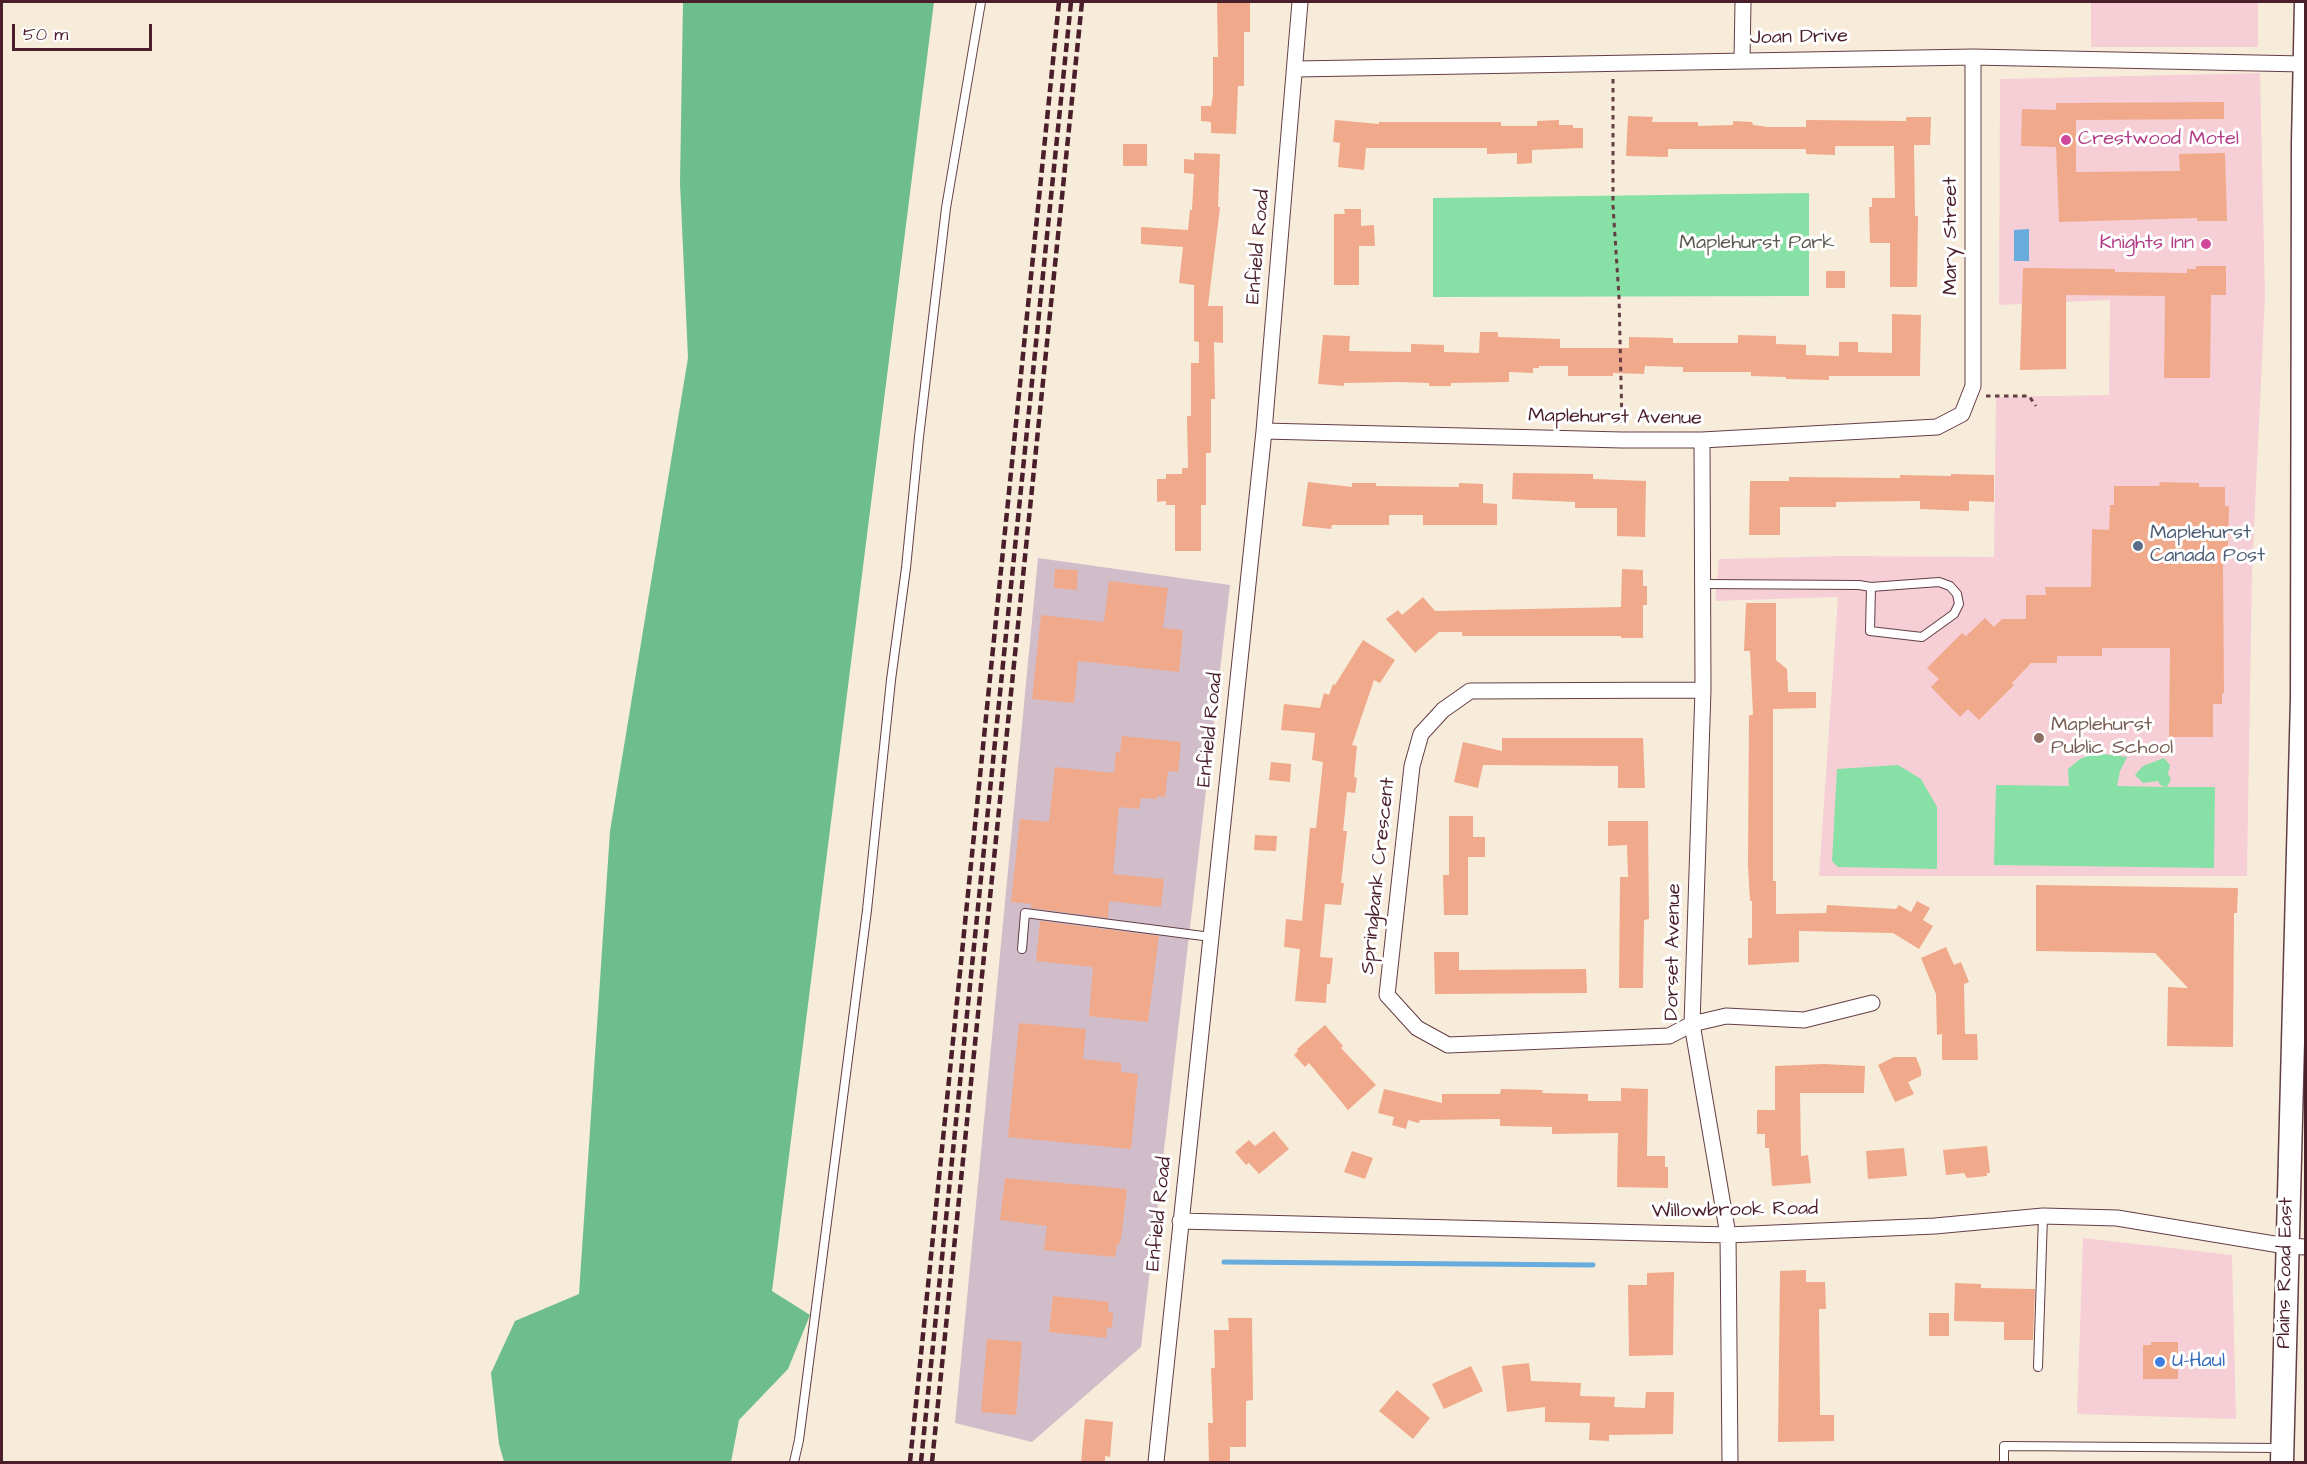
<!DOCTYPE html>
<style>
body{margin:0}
#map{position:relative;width:2307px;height:1464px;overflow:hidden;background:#f7ecda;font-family:"Architects Daughter",sans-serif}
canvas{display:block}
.frame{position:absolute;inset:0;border:3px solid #4a1f2b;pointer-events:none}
.scale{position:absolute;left:12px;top:24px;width:140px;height:27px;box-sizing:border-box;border:3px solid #4a1f2b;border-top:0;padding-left:8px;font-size:18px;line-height:21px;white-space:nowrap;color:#4a1f2b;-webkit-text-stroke:4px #fff;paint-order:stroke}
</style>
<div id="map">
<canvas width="2307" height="1464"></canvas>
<div class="frame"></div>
<div class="scale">50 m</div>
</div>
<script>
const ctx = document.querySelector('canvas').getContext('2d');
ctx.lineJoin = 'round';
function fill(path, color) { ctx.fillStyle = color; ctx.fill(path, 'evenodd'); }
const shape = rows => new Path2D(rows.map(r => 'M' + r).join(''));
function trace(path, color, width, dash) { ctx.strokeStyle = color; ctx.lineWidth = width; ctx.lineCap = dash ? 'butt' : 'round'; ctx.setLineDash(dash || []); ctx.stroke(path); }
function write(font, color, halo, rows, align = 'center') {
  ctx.font = font + ' "Architects Daughter",sans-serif'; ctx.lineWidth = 6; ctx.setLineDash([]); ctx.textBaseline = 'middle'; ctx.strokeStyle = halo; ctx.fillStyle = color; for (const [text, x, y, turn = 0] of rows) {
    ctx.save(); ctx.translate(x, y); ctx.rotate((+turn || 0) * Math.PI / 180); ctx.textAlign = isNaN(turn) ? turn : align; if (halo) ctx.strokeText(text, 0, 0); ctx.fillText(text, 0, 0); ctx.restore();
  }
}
fill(shape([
 [2091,2,2258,2,2258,47,2091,47],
 [2260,73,2265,296,2252,572,2247,876,1819,876,1838,597,1715,601,1719,559,1840,556,1994,557,1996,397,2109,395,2110,300,1999,305,2000,79],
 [2083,1238,2232,1255,2236,1419,2077,1414]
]), '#f6cfd6');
fill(shape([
 [1038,558,1230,585,1141,1347,1032,1442,955,1423]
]), '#d1bdc9');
fill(shape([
 [1809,193,1809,296,1433,297,1433,198],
 [2096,753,2127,757,2120,771,2117,786,2166,787,2160,785,2158,781,2143,783,2135,775,2143,766,2164,758,2170,765,2168,774,2171,779,2167,787,2215,787,2214,868,1994,865,1996,785,2069,786,2068,769,2080,759],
 [1898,765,1921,779,1937,807,1937,869,1838,867,1832,861,1837,769]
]), '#87e0a5');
fill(shape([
 [683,2,934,2,772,1291,810,1315,788,1369,739,1420,731,1462,504,1462,499,1444,491,1373,515,1321,579,1294,610,831,688,358,680,183]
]), '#6dbe8a');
fill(shape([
 [2029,229,2029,261,2014,261,2014,230]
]), '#68abdd');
trace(shape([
 [1224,1262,1593,1265]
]), '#68abdd', 5);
fill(shape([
 [1217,2,1250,2,1250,32,1244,32,1244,86,1238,86,1236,134,1211,133,1211,122,1201,121,1201,106,1211,106,1213,96,1213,57,1218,57],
 [2224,102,2224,119,2076,120,2076,172,2180,171,2179,154,2225,153,2227,221,2197,221,2197,218,2059,222,2056,147,2021,146,2022,109,2056,110,2056,103],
 [1628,116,1653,117,1652,122,1698,122,1698,126,1733,125,1733,121,1752,122,1753,125,1768,127,1806,127,1806,120,1906,121,1906,117,1931,117,1930,145,1914,145,1915,216,1918,216,1917,287,1890,287,1890,243,1870,243,1869,207,1872,207,1872,198,1895,198,1894,146,1835,146,1835,155,1806,154,1806,149,1668,149,1668,157,1626,156],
 [1335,120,1379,124,1379,122,1501,122,1501,126,1537,126,1537,121,1559,120,1559,125,1573,125,1573,128,1583,128,1583,148,1532,150,1532,163,1517,164,1517,153,1487,154,1487,148,1366,148,1364,170,1338,167,1340,143,1333,142],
 [1123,144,1147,144,1147,166,1123,166],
 [1194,153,1220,154,1218,207,1220,207,1208,306,1223,306,1223,343,1214,342,1215,399,1211,399,1211,453,1206,453,1206,505,1201,505,1201,551,1175,551,1175,505,1166,505,1166,501,1157,502,1157,479,1166,479,1166,474,1182,474,1182,468,1188,468,1187,416,1191,416,1191,363,1199,363,1199,342,1194,341,1194,285,1179,283,1183,247,1141,244,1141,227,1188,230,1190,210,1192,210,1194,174,1184,173,1184,159,1194,160],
 [1344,209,1361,209,1361,226,1374,225,1375,246,1359,246,1359,285,1334,285,1334,214,1345,214],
 [2196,266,2226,266,2226,295,2211,295,2210,378,2164,378,2165,296,2066,295,2066,369,2020,370,2023,268,2115,269,2115,272,2187,273,2187,269,2196,269],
 [1826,271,1845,271,1845,288,1826,288],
 [1892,314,1921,315,1920,376,1829,376,1829,380,1786,379,1786,377,1751,376,1751,372,1683,372,1683,367,1645,366,1644,374,1613,373,1613,376,1568,376,1568,366,1539,366,1539,368,1533,368,1533,373,1509,372,1509,382,1451,383,1451,386,1429,386,1429,383,1399,382,1344,383,1344,386,1318,384,1323,335,1350,336,1349,351,1411,352,1411,344,1444,345,1444,352,1479,353,1480,332,1498,332,1498,337,1560,339,1560,348,1629,348,1629,337,1673,338,1673,343,1738,343,1738,335,1776,336,1776,344,1806,345,1806,355,1839,356,1839,342,1858,342,1858,352,1892,353],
 [1513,473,1593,474,1593,479,1646,481,1645,537,1617,536,1617,508,1575,508,1575,502,1512,499],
 [1951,474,1994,475,1994,502,1969,501,1969,511,1920,509,1920,501,1836,502,1836,507,1780,507,1780,535,1749,535,1750,481,1789,481,1789,477,1900,478,1900,475,1951,476],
 [1308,482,1352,487,1352,483,1376,483,1376,486,1459,487,1459,483,1483,484,1483,503,1497,504,1497,525,1423,525,1423,515,1389,515,1389,525,1332,525,1331,529,1302,526],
 [2160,482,2199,483,2199,487,2225,487,2225,506,2229,506,2228,548,2224,548,2223,567,2224,693,2222,694,2222,704,2213,704,2213,737,2169,737,2170,648,2102,648,2102,656,2057,656,2057,663,2031,663,2012,683,2014,685,1979,720,1968,709,1960,717,1931,687,1939,679,1927,668,1962,633,1966,636,1985,618,1994,627,2002,619,2026,619,2026,595,2046,595,2045,587,2091,587,2092,529,2109,530,2110,505,2114,505,2114,486,2159,486],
 [1055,569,1078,570,1077,590,1054,588],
 [1622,569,1643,570,1643,586,1647,586,1647,605,1643,605,1643,638,1621,638,1621,636,1462,636,1462,632,1439,632,1415,653,1386,619,1398,610,1402,615,1423,597,1435,611,1621,607],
 [1109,581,1168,588,1163,628,1183,630,1179,672,1078,661,1074,703,1032,699,1041,615,1104,622],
 [1746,603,1776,603,1776,660,1787,669,1788,692,1816,692,1816,708,1773,709,1773,881,1776,881,1776,914,1826,913,1827,905,1896,909,1899,905,1911,912,1917,901,1930,908,1923,920,1933,926,1919,949,1893,933,1799,931,1799,962,1748,965,1748,938,1752,938,1752,901,1750,901,1748,866,1749,715,1753,715,1750,651,1744,651],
 [1363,640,1395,660,1380,683,1374,680,1352,745,1357,746,1354,777,1357,778,1355,793,1347,792,1343,831,1347,831,1341,883,1344,883,1341,905,1325,904,1320,957,1333,958,1330,984,1327,984,1326,1003,1295,1001,1300,949,1284,947,1286,919,1302,921,1310,828,1316,828,1323,762,1312,760,1315,733,1281,730,1284,704,1320,708,1324,693,1329,695,1333,684,1335,685],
 [1122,736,1181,742,1178,772,1168,771,1165,797,1157,796,1157,799,1141,798,1139,809,1119,807,1113,874,1164,879,1161,907,1109,901,1108,918,1031,908,1031,904,1011,902,1020,819,1049,822,1055,767,1114,773,1116,752,1120,753],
 [1502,738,1643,738,1645,788,1618,788,1618,766,1483,765,1478,788,1454,782,1463,742,1502,751],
 [1271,762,1291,764,1290,782,1269,780],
 [1449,816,1473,816,1473,837,1485,837,1485,857,1468,857,1468,915,1444,915,1443,875,1449,875],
 [1608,821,1648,821,1649,919,1644,920,1643,988,1619,988,1620,877,1628,877,1627,845,1608,846],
 [1255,835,1277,836,1276,851,1254,850],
 [2036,885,2238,888,2237,913,2234,913,2233,1047,2167,1046,2168,987,2188,988,2155,953,2036,951],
 [1040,921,1159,936,1148,1022,1089,1016,1093,967,1036,961],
 [1946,947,1954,965,1961,962,1969,982,1964,984,1965,1034,1977,1034,1978,1060,1942,1060,1942,1034,1937,1035,1936,994,1921,958],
 [1434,952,1459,952,1459,970,1586,969,1587,993,1435,994],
 [1019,1023,1086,1029,1083,1059,1121,1063,1121,1072,1138,1074,1131,1149,1008,1137],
 [1325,1025,1343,1046,1341,1048,1376,1085,1348,1110,1309,1063,1305,1067,1294,1055,1298,1051,1297,1049],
 [1894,1057,1916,1057,1921,1070,1921,1076,1908,1082,1914,1094,1895,1102,1878,1065],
 [1824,1064,1865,1066,1864,1093,1800,1093,1801,1156,1808,1155,1811,1183,1772,1186,1769,1148,1765,1148,1765,1134,1757,1134,1757,1110,1775,1110,1775,1066],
 [1621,1088,1648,1089,1647,1156,1665,1156,1665,1167,1668,1167,1668,1188,1617,1187,1618,1133,1552,1134,1552,1127,1500,1126,1500,1119,1420,1120,1419,1123,1408,1120,1406,1129,1392,1125,1394,1117,1378,1113,1384,1089,1442,1103,1442,1094,1500,1094,1501,1089,1543,1090,1542,1093,1588,1094,1588,1101,1621,1101],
 [1274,1131,1289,1149,1259,1174,1249,1163,1246,1165,1235,1152,1249,1140,1255,1146],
 [1987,1146,1990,1173,1987,1173,1987,1176,1967,1178,1964,1173,1946,1175,1943,1150],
 [1904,1148,1907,1176,1868,1179,1866,1151],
 [1352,1151,1373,1158,1365,1179,1344,1172],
 [1005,1178,1127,1189,1122,1231,1120,1244,1117,1244,1115,1257,1044,1250,1047,1226,1000,1220],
 [1806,1270,1806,1282,1825,1282,1826,1309,1819,1309,1820,1415,1834,1415,1834,1441,1778,1442,1780,1271],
 [1674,1272,1673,1355,1629,1356,1628,1285,1647,1285,1647,1273],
 [1955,1283,1981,1284,1981,1288,2035,1289,2033,1340,2004,1340,2004,1322,1954,1321],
 [1053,1296,1109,1302,1108,1312,1113,1312,1112,1328,1107,1327,1106,1338,1049,1332],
 [1929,1313,1949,1313,1949,1336,1929,1336],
 [1228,1318,1252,1318,1253,1400,1246,1401,1246,1447,1230,1447,1230,1462,1209,1462,1208,1423,1213,1423,1211,1368,1215,1368,1214,1330,1229,1330],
 [987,1339,1022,1342,1016,1415,981,1412],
 [2151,1342,2178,1342,2178,1379,2143,1379,2143,1345,2151,1345],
 [1529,1363,1531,1381,1581,1383,1580,1396,1615,1397,1614,1407,1645,1408,1646,1392,1674,1392,1673,1434,1609,1435,1609,1441,1589,1440,1590,1423,1545,1422,1545,1407,1507,1412,1502,1366],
 [1471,1366,1483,1391,1444,1409,1432,1384],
 [1397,1390,1430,1418,1413,1439,1379,1411],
 [1085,1419,1113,1422,1110,1457,1105,1456,1105,1462,1081,1462]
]), '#f0a98a');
const lane = shape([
 [1702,584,1859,585,1871,587,1939,582,1950,586,1957,594,1959,604,1954,614,1922,637,1870,631,1871,587],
 [1022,949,1025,913,1211,937],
 [2038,1367,2043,1216],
 [794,1462,799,1440,867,910,891,680,906,568,919,437,946,208,981,2],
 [2004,1462,2004,1446,2280,1448]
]);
const street = shape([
 [1742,60,1743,2],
 [1296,69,1973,57,2303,64],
 [1264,431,1622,440,1702,440,1937,427,1962,414,1973,386,1973,57],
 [1702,440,1703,690,1692,1024,1728,1235,1730,1462],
 [1703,690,1470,691,1443,710,1421,734,1412,766,1387,995,1417,1028,1448,1045,1669,1036,1692,1024,1726,1016,1804,1020,1872,1003],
 [1180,1221,1728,1235,1935,1226,2043,1216,2117,1218,2286,1246,2306,1247],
 [1156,1462,1264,431,1300,2]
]);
const primary = shape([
 [2282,1462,2302,699,2303,143,2306,3]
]);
trace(lane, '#643e45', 10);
trace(street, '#643e45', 17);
trace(primary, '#643e45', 25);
trace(shape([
 [1613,79,1613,206,1619,297,1622,423],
 [1986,396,2029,396,2036,406]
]), '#643e45', 3, [4.5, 4.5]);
trace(lane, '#fff', 8);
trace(street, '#fff', 15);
trace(primary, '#fff', 22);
trace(shape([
 [910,1462,1059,2],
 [921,1462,1071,2],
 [932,1462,1082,2]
]), '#4a1f2b', 4.5, [9, 4.5]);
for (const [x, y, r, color] of [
 [2066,140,6,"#d1479c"],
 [2206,244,6,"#d1479c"],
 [2138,546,6,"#5c6f8a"],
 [2039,738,6,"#8d6e63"],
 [2160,1362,6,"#3f7fe0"]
]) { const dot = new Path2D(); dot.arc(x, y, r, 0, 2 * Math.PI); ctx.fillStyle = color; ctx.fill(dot); trace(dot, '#fff', 2); }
write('20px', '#4a1f2b', '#fff', [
 ["Joan Drive",1799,38,-1],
 ["Mary Street",1952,236,-90],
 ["Enfield Road",1259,247,-85],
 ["Maplehurst Avenue",1615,418,1],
 ["Enfield Road",1211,730,-84],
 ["Springbank Crescent",1379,876,-84],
 ["Dorset Avenue",1674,952,-89],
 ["Willowbrook Road",1735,1211,-1],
 ["Enfield Road",1160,1214,-84],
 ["Plains Road East",2286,1273,-89]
]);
write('20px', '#b23c85', '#fff', [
 ["Crestwood Motel",2078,140],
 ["Knights Inn",2194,244,"right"]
], 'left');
write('20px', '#5c5950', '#fff', [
 ["Maplehurst Park",1757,244]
]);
write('20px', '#4e5e75', '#fff', [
 ["Maplehurst",2150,534],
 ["Canada Post",2150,557]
], 'left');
write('20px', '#785e54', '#fff', [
 ["Maplehurst",2051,726],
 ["Public School",2051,749]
], 'left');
write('20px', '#366cbe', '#fff', [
 ["U-Haul",2172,1362]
], 'left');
</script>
